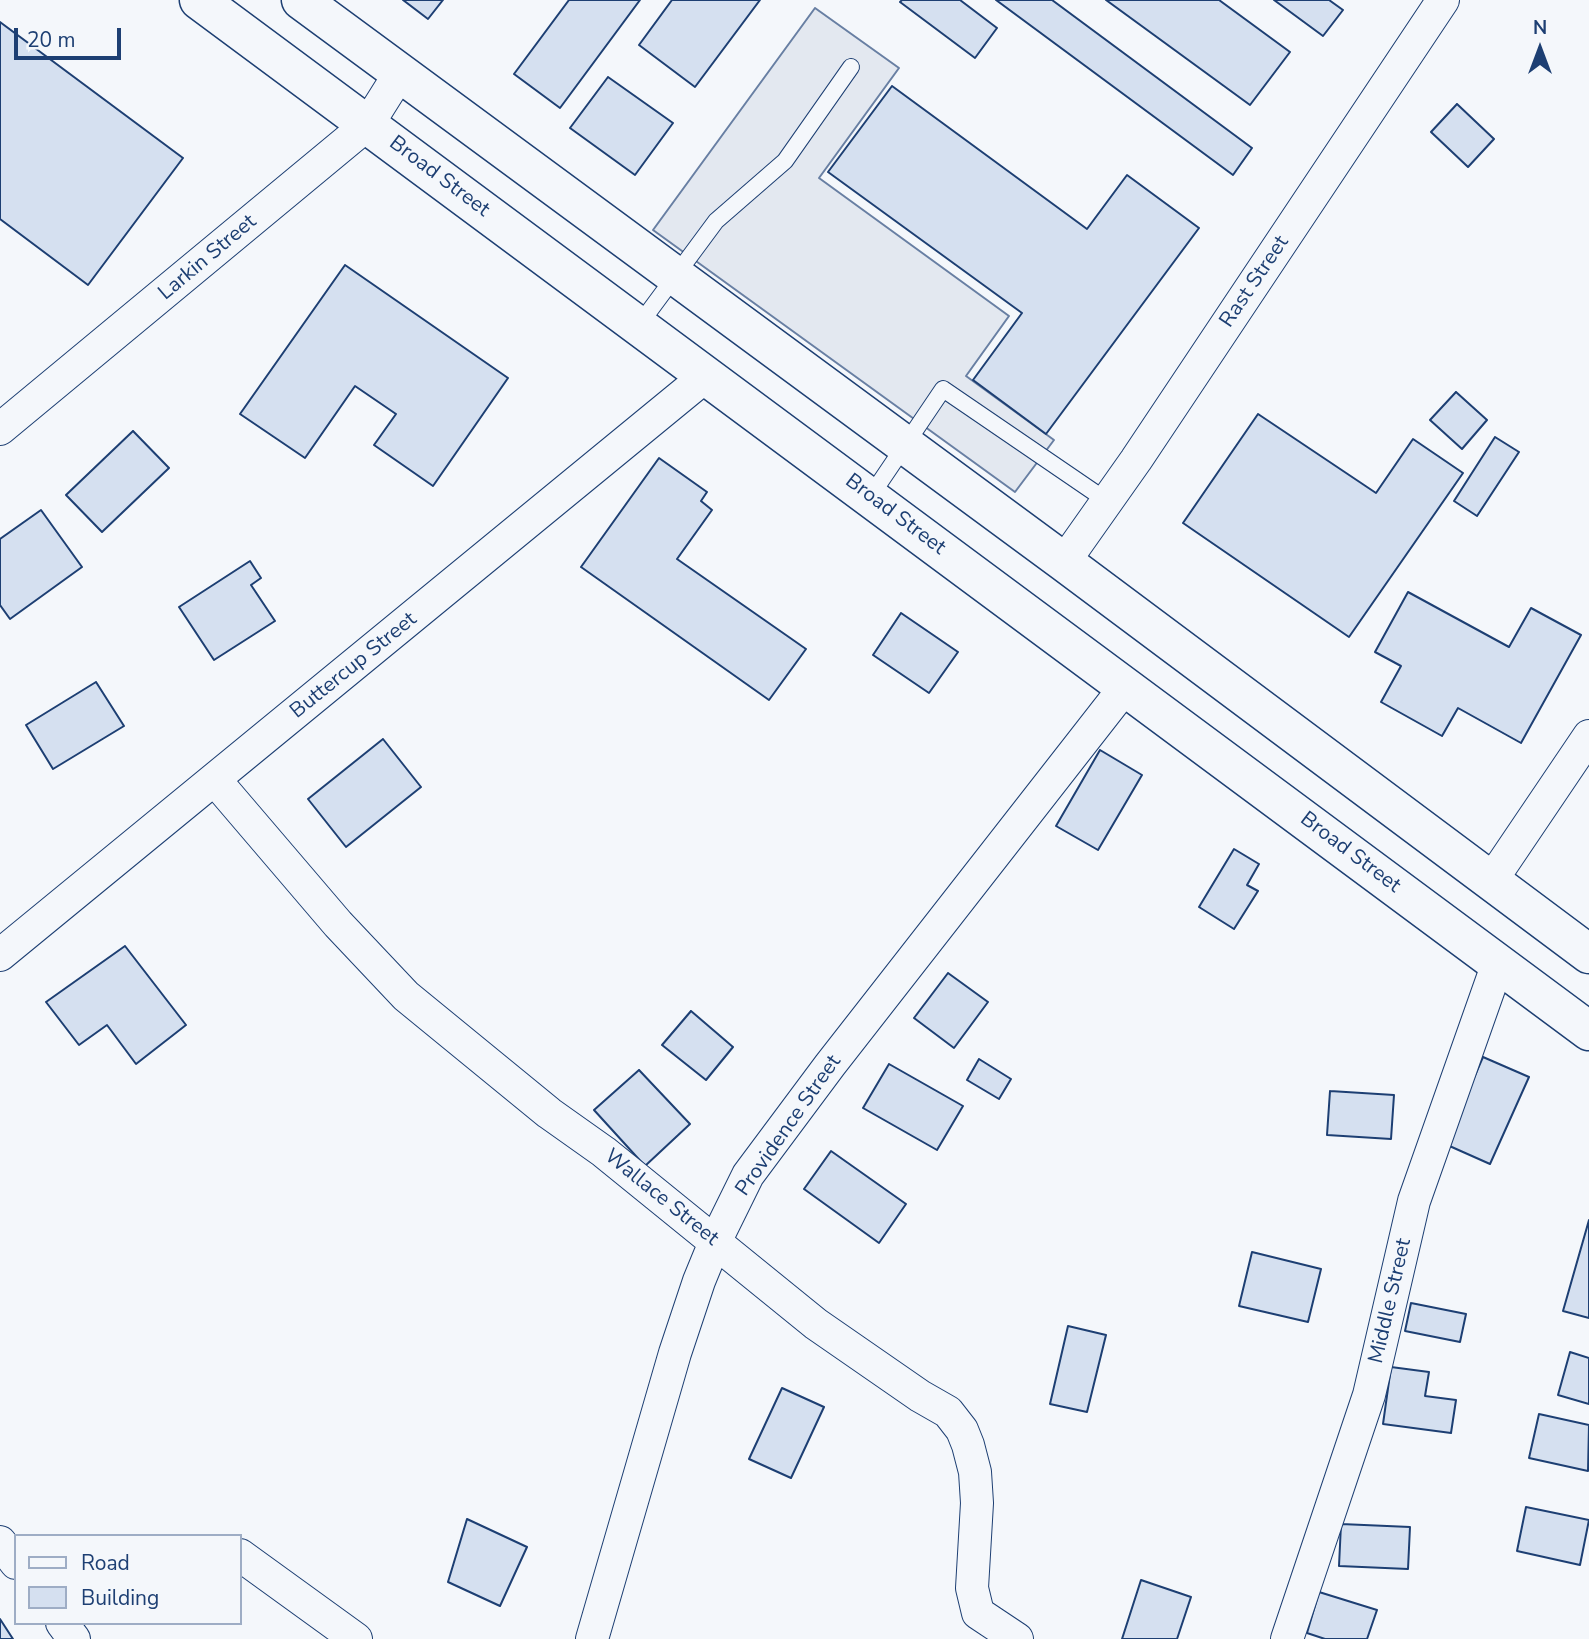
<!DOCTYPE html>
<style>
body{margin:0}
#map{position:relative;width:1589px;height:1639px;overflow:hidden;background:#f4f7fb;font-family:"Nunito Sans",sans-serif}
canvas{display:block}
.legend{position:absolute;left:14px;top:1534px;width:228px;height:91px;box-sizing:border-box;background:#f4f7fb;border:2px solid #9eadc5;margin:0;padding:9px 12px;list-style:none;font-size:21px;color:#1d3f73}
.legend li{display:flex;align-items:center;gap:14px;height:35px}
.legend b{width:35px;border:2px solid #9eadc5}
.north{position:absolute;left:1505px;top:14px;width:70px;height:70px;-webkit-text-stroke:5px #f4f7fb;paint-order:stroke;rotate:0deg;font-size:19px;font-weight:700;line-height:28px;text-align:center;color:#1d3f73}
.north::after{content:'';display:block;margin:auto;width:24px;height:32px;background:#1d3f73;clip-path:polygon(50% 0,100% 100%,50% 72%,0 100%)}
.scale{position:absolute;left:14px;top:28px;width:107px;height:32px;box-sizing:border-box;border:4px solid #1d3f73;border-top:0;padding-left:9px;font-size:21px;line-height:24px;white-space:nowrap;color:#1d3f73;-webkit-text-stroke:5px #f4f7fb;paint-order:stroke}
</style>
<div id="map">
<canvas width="1589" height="1639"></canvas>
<ul class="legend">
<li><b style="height:9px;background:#f4f7fb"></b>Road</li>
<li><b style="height:19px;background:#d5e0f0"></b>Building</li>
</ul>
<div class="north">N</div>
<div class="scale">20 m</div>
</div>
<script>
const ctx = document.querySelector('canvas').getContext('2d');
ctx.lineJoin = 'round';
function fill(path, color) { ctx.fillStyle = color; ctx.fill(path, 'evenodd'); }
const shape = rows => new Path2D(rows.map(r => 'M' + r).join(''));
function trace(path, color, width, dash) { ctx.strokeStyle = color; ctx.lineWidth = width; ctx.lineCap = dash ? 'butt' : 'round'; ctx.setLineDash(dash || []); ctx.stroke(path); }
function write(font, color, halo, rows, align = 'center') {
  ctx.font = font + ' "Nunito Sans",sans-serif'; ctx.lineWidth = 5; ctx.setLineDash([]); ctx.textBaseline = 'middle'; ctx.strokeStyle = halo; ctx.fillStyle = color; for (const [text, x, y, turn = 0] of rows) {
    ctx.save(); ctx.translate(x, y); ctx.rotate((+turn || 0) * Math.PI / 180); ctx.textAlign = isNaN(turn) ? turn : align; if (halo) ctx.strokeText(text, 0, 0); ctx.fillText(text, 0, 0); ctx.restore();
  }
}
const parking = shape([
 [815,8,899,68,819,178,1009,316,966,376,1054,440,1015,492,653,230,815,8]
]);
fill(parking, '#e3e8f0');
trace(parking, '#687fa3', 2);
const building = shape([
 [403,0,443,0,428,19,403,0],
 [569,0,640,0,560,108,514,74,569,0],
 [672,0,760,0,695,87,639,45,672,0],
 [902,0,960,0,997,28,975,58,900,2,902,0],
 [996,0,1052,0,1252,148,1233,175,996,0],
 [1106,0,1219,0,1290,52,1250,105,1106,0],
 [1274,0,1329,0,1343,10,1323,36,1274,0],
 [0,22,183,158,88,285,0,219,0,22],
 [608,77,673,123,635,175,570,128,608,77],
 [892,86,1087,229,1127,175,1199,228,1046,434,973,380,1022,313,828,172,892,86],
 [1457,104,1494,139,1468,167,1431,132,1457,104],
 [345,265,508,378,433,486,374,445,396,414,355,386,305,458,240,414,345,265],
 [1456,392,1487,420,1462,449,1430,420,1456,392],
 [1258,414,1376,493,1413,439,1463,473,1349,637,1183,523,1258,414],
 [133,431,169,468,102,532,66,495,133,431],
 [1495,437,1519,452,1477,516,1454,501,1495,437],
 [659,458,707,492,701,501,712,510,677,559,806,649,769,700,581,567,659,458],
 [41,510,82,567,10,619,0,605,0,539,41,510],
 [250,561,261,578,251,585,275,621,214,660,179,607,250,561],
 [1408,592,1509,647,1531,608,1581,635,1521,743,1458,708,1442,736,1381,702,1401,666,1375,652,1408,592],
 [901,613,958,652,929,693,873,655,901,613],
 [96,682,124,726,53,769,26,725,96,682],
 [383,739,421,787,346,847,308,799,383,739],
 [1100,750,1142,775,1098,850,1056,826,1100,750],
 [1234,849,1259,864,1247,885,1258,891,1234,929,1199,907,1234,849],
 [125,946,186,1025,136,1064,107,1025,79,1045,46,1002,125,946],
 [948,973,988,1002,954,1048,914,1018,948,973],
 [691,1011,733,1047,706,1080,662,1045,691,1011],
 [1483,1057,1529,1077,1490,1164,1445,1144,1483,1057],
 [979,1059,1011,1079,999,1099,967,1080,979,1059],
 [889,1064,963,1106,937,1150,863,1108,889,1064],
 [639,1070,690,1124,645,1166,594,1110,639,1070],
 [1330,1091,1394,1095,1391,1139,1327,1135,1330,1091],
 [831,1151,906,1204,879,1243,804,1189,831,1151],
 [1589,1220,1589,1318,1563,1311,1589,1220],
 [1252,1252,1321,1269,1308,1322,1239,1306,1252,1252],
 [1411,1303,1466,1314,1460,1342,1405,1331,1411,1303],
 [1068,1326,1106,1335,1087,1412,1050,1404,1068,1326],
 [1570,1352,1589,1358,1589,1404,1558,1395,1570,1352],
 [1391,1367,1429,1372,1425,1396,1456,1400,1451,1433,1383,1424,1391,1367],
 [782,1388,824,1407,791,1478,749,1459,782,1388],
 [1539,1414,1589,1425,1588,1471,1529,1458,1539,1414],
 [1526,1507,1589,1520,1580,1565,1517,1551,1526,1507],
 [467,1519,527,1547,500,1606,448,1582,467,1519],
 [1341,1524,1410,1527,1408,1569,1339,1566,1341,1524],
 [1141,1580,1191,1597,1177,1639,1122,1639,1141,1580],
 [1319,1592,1377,1610,1367,1639,1325,1639,1307,1633,1319,1592],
 [0,1619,13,1639,0,1639,0,1619]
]);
fill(building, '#d5e0f0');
trace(building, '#1d3f73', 2);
const service = shape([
 [639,325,716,221,785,161,851,67],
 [870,497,943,389,1107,501]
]);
const minor = shape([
 [0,429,368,124,400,73],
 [1064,562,1136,460,1443,0],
 [215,780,338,924,406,996,549,1113,604,1152,816,1324,920,1396,948,1412,962,1430,968,1445,975,1472,977,1503,972,1588,978,1613,1017,1639],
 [1491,881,1589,736],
 [0,955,707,375],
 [0,1542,16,1563],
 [240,1555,356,1639],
 [62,1623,74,1639],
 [592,1639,675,1353,699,1281,715,1242,748,1175,830,1065,1126,686],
 [1287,1639,1369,1395,1414,1201,1498,963]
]);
const primary = shape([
 [199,0,1589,1031],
 [301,0,1064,562,1589,954]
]);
trace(service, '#1d3f73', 18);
trace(minor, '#1d3f73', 34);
trace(primary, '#1d3f73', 41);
trace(service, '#f4f7fb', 16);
trace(minor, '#f4f7fb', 32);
trace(primary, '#f4f7fb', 38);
write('21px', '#1d3f73', '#f4f7fb', [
 ["Broad Street",439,177,37],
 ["Larkin Street",208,258,-40],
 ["Rast Street",1255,282,-56],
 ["Broad Street",895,515,37],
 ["Buttercup Street",354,666,-39],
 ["Broad Street",1350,853,37],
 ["Providence Street",789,1126,-55],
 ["Wallace Street",661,1198,39],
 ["Middle Street",1391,1301,-77]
]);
</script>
